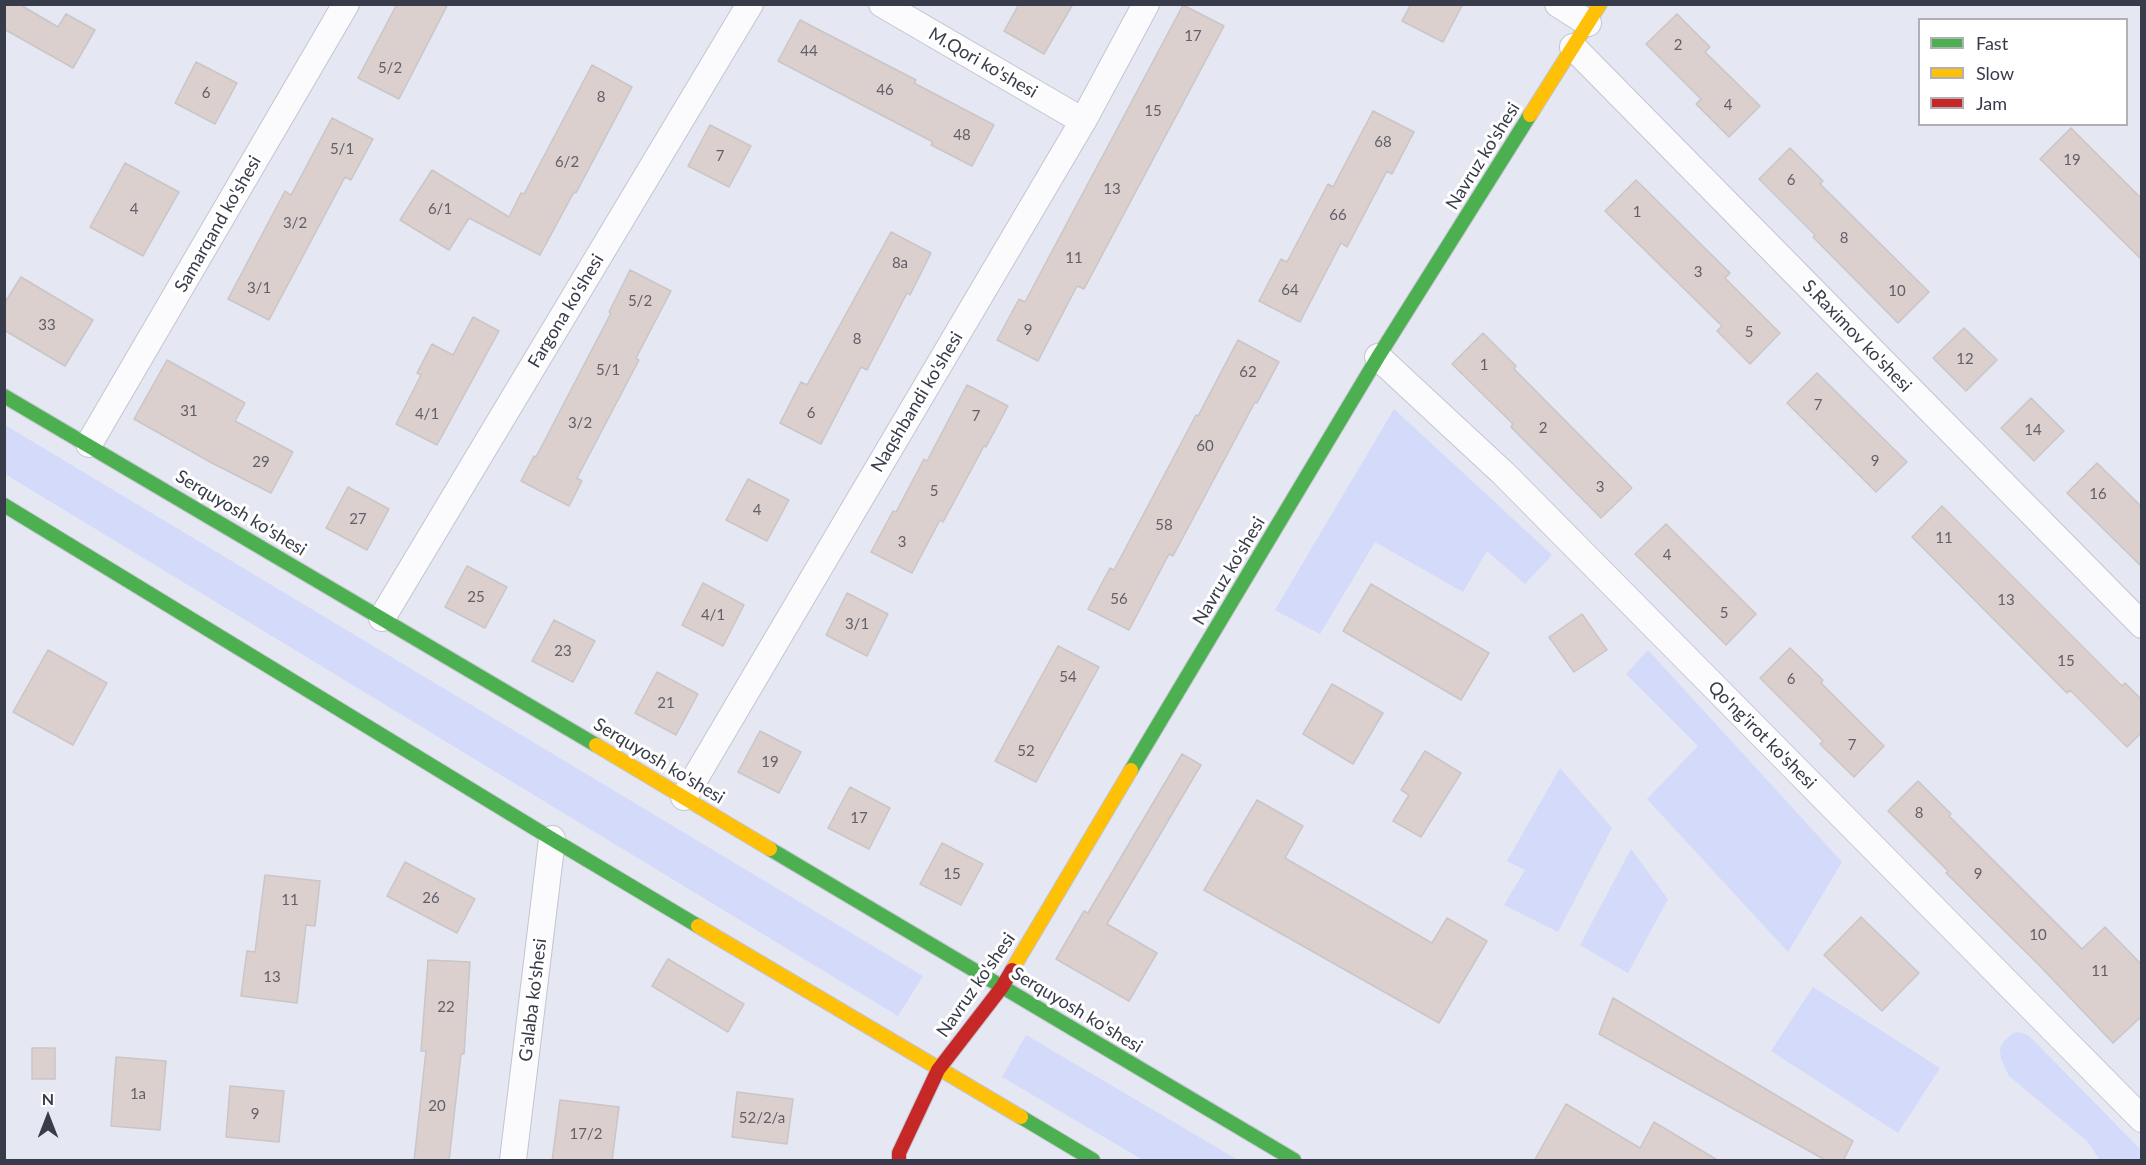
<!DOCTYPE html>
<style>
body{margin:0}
#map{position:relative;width:2146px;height:1165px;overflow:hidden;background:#e5e7f3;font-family:Lato,sans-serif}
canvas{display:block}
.frame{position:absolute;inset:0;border:6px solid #383b49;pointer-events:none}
.legend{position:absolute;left:1918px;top:18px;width:210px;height:108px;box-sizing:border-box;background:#fff;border:2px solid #afb1b6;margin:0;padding:8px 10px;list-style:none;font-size:18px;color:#383b49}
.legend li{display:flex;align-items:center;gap:12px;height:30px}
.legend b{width:30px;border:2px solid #afb1b6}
.north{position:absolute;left:18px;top:1087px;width:60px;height:60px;-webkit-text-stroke:4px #fff;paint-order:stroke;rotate:0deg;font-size:16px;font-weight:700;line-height:24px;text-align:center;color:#383b49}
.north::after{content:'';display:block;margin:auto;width:21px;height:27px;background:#383b49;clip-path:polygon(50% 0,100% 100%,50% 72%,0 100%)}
</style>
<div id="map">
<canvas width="2146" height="1165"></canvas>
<div class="frame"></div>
<ul class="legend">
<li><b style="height:8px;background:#4caf50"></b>Fast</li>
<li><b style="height:8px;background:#ffc107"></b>Slow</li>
<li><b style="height:8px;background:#c62828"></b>Jam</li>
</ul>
<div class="north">N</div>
</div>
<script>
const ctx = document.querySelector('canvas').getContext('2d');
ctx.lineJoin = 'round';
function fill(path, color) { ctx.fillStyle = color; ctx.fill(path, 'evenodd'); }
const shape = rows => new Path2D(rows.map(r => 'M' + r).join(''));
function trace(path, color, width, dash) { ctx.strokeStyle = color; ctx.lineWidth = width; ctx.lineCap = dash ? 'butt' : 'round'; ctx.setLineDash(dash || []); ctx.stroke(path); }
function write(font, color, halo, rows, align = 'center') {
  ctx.font = font + ' Lato,sans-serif'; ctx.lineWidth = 6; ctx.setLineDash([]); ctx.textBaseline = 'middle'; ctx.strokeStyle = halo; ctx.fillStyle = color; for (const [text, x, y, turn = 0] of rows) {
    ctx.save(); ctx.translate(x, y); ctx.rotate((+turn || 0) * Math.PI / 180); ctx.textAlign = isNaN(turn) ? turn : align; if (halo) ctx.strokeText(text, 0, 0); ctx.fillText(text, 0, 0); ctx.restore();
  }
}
fill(shape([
 [1394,409,1552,555,1525,584,1487,551,1463,592,1375,542,1320,634,1275,610],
 [5,425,923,976,898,1016,5,474],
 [1648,650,1842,862,1788,952,1647,799,1698,746,1626,674],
 [1560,768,1612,828,1558,932,1504,905,1525,870,1507,861],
 [1631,849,1668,899,1628,973,1580,945],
 [1813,987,1940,1068,1898,1133,1771,1051],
 [2017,1032,2028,1035,2034,1041,2141,1150,2141,1160,2100,1160,2087,1141,2009,1076,2001,1059,2000,1048,2003,1042,2012,1034],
 [1026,1035,1238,1160,1143,1160,1002,1077]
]), '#d4daf9');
const building = shape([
 [4,4,19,4,58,27,66,14,95,30,73,68,4,29,4,4],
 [397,4,448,4,399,99,358,78,397,4],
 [1019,4,1073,4,1044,54,1004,31,1019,4],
 [1411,4,1463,4,1443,42,1402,21,1411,4],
 [1183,5,1224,26,1084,289,1077,286,1038,361,997,340,1019,299,1025,302,1183,5],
 [1677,14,1710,47,1705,52,1760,106,1729,137,1696,104,1701,99,1646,44,1677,14],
 [800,20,916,80,914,83,994,125,972,166,931,145,933,142,778,61,800,20],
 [196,62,237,83,215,124,175,103,196,62],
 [592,65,632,87,576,193,574,192,540,255,469,218,449,250,400,220,432,170,509,217,521,193,524,194,592,65],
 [1373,111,1414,132,1392,174,1387,171,1347,247,1341,243,1300,322,1259,301,1281,259,1287,262,1328,184,1333,187,1373,111],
 [332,118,373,139,351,180,345,177,269,320,228,299,285,191,291,195,332,118],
 [710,125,751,146,729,187,688,166,710,125],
 [2071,128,2142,199,2142,260,2040,159,2071,128],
 [1790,148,1823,181,1820,184,1929,292,1898,323,1813,237,1815,235,1759,179,1790,148],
 [125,163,179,192,143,256,90,227,125,163],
 [1636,180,1730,273,1725,278,1780,333,1750,364,1717,331,1722,326,1605,211,1636,180],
 [891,232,931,253,910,295,907,293,867,370,861,367,821,444,780,423,801,382,807,385,891,232],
 [630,270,671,291,636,358,639,360,577,478,582,481,569,506,521,481,534,456,536,457,611,313,609,312,630,270],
 [21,277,93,320,65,366,4,330,4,304,21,277],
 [473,317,499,331,437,445,396,424,421,375,417,373,432,344,453,355,473,317],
 [1964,328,1997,360,1966,391,1933,358,1964,328],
 [1483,333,1516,366,1514,369,1632,488,1601,518,1511,427,1513,424,1452,364,1483,333],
 [1238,340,1279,362,1257,403,1255,402,1173,556,1169,554,1129,630,1088,609,1110,568,1114,570,1196,415,1198,416,1238,340],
 [167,360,245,403,235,421,293,452,271,493,212,463,134,419,167,360],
 [1817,373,1907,462,1876,492,1787,403,1817,373],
 [967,385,1008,406,986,447,984,446,943,522,940,520,912,573,871,552,893,511,896,512,924,459,927,461,967,385],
 [2031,398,2064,431,2034,461,2001,428,2031,398],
 [2097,463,2142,507,2142,567,2067,493,2097,463],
 [748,479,789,500,767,541,726,520,748,479],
 [348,487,389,509,367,550,326,528,348,487],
 [1942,506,2122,686,2125,683,2142,700,2142,732,2127,747,2070,690,2067,693,1912,537,1942,506],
 [1666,524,1756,614,1726,645,1635,554,1666,524],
 [467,566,507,587,485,628,445,607,467,566],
 [703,583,744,605,723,646,682,625,703,583],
 [1371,584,1489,653,1461,700,1343,631,1371,584],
 [847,593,888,614,867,656,826,635,847,593],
 [1582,614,1607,650,1574,672,1549,637,1582,614],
 [554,620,595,641,573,682,532,661,554,620],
 [1058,646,1099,667,1036,782,995,761,1058,646],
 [1790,648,1823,680,1821,683,1884,746,1854,777,1820,744,1823,741,1760,678,1790,648],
 [48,650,107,683,73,745,13,712,48,650],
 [657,672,698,694,676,735,635,713,657,672],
 [1332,684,1383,713,1353,764,1303,734,1332,684],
 [760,731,801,752,779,793,738,772,760,731],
 [1425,751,1461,773,1421,837,1393,821,1409,795,1401,790,1425,751],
 [1182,754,1201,765,1107,924,1157,953,1129,1001,1056,959,1084,911,1088,913,1182,754],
 [1918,781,1951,814,1949,816,2082,949,2105,927,2142,965,2142,1016,2113,1043,2040,966,1946,873,1948,871,1888,811,1918,781],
 [850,787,890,808,869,849,828,828,850,787],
 [1257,800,1303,826,1285,858,1432,943,1447,918,1487,941,1439,1023,1204,890,1257,800],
 [942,843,983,864,961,905,920,884,942,843],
 [405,862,475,899,457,933,387,896,405,862],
 [265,875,320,881,315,926,306,925,297,1003,241,996,247,951,255,952,265,875],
 [1861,917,1919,973,1882,1011,1824,955,1861,917],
 [668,959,744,1004,728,1032,652,986,668,959],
 [428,960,470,962,464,1054,461,1054,449,1161,414,1161,426,1051,421,1051,428,960],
 [1613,998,1853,1141,1843,1161,1827,1161,1599,1034,1613,998],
 [32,1048,55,1048,55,1079,32,1079,32,1048],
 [116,1057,166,1061,160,1130,111,1126,116,1057],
 [230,1086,284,1091,279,1142,226,1137,230,1086],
 [737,1092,793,1099,787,1144,732,1137,737,1092],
 [560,1100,619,1107,612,1161,552,1161,560,1100],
 [1566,1104,1640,1148,1654,1122,1719,1161,1534,1161,1566,1104]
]);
fill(building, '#dbd0cd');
trace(building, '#cac5c6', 1.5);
const street = shape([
 [882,4,1083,121],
 [1558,4,1588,23],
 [1573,47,2142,625],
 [1378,357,1504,474,2142,1119],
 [89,444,346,4],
 [382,618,750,4],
 [684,797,1083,121,1146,4],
 [513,1160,552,839]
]);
const fast = shape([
 [4,396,596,745],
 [4,505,552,839,698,926],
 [1131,770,1378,357,1530,115],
 [770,849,1294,1160],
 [1021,1117,1093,1160]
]);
const slow = shape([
 [1530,115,1600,4],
 [596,745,770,849],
 [698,926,1021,1117],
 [1012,970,1131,770]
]);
const jam = shape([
 [899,1160,899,1153,938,1070,1002,987,1012,970]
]);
trace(street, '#c3c5d1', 28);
trace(fast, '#c3c5d1', 16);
trace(slow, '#c3c5d1', 16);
trace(jam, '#c3c5d1', 16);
trace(street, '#fbfbfd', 26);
trace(fast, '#4caf50', 14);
trace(slow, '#ffc107', 14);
trace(jam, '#c62828', 14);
write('15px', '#61606a', null, [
 ["17",1193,36],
 ["2",1678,45],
 ["44",809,51],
 ["5/2",390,68],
 ["46",885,90],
 ["6",206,93],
 ["8",601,97],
 ["4",1728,105],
 ["15",1153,111],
 ["48",962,135],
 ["68",1383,142],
 ["5/1",342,149],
 ["7",720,156],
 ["19",2072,160],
 ["6/2",567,162],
 ["6",1791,180],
 ["13",1112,189],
 ["4",134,209],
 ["6/1",440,209],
 ["1",1637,212],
 ["66",1338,215],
 ["3/2",295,223],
 ["8",1844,238],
 ["11",1074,258],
 ["8a",900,263],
 ["3",1698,272],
 ["3/1",259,288],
 ["64",1290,290],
 ["10",1897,291],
 ["5/2",640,301],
 ["33",47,325],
 ["9",1028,330],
 ["5",1749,332],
 ["8",857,339],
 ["12",1965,359],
 ["1",1484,365],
 ["5/1",608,370],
 ["62",1248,372],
 ["7",1818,405],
 ["31",189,411],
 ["6",811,413],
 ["4/1",427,414],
 ["7",976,416],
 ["3/2",580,423],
 ["2",1543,428],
 ["14",2033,430],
 ["60",1205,446],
 ["9",1875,461],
 ["29",261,462],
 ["3",1600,487],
 ["5",934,491],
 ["16",2098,494],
 ["4",757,510],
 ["27",358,519],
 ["58",1164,525],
 ["11",1944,538],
 ["3",902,542],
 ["4",1667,555],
 ["25",476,597],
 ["56",1119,599],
 ["13",2006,600],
 ["5",1724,613],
 ["4/1",713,615],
 ["3/1",857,624],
 ["23",563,651],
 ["15",2066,661],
 ["54",1068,677],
 ["6",1791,679],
 ["21",666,703],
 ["7",1852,745],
 ["52",1026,751],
 ["19",770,762],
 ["8",1919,813],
 ["17",859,818],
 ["15",952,874],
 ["9",1978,874],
 ["26",431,898],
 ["11",290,900],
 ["10",2038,935],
 ["11",2100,971],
 ["13",272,977],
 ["22",446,1007],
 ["1a",138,1094],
 ["20",437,1106],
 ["9",255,1114],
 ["52/2/a",762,1118],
 ["17/2",586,1134]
]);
write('18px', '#383b49', '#fff', [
 ["M.Qori ko'shesi",983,63,30],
 ["Navruz ko'shesi",1483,156,-58],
 ["Samarqand ko'shesi",218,224,-60],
 ["Fargona ko'shesi",566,311,-59],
 ["S.Raximov ko'shesi",1857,336,46],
 ["Naqshbandi ko'shesi",917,402,-59],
 ["Serquyosh ko'shesi",241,513,31],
 ["Navruz ko'shesi",1229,571,-59],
 ["Qo'ng'irot ko'shesi",1762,735,45],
 ["Serquyosh ko'shesi",659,761,31],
 ["Navruz ko'shesi",976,985,-55],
 ["G'alaba ko'shesi",533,1000,-83],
 ["Serquyosh ko'shesi",1077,1010,31]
]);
</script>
